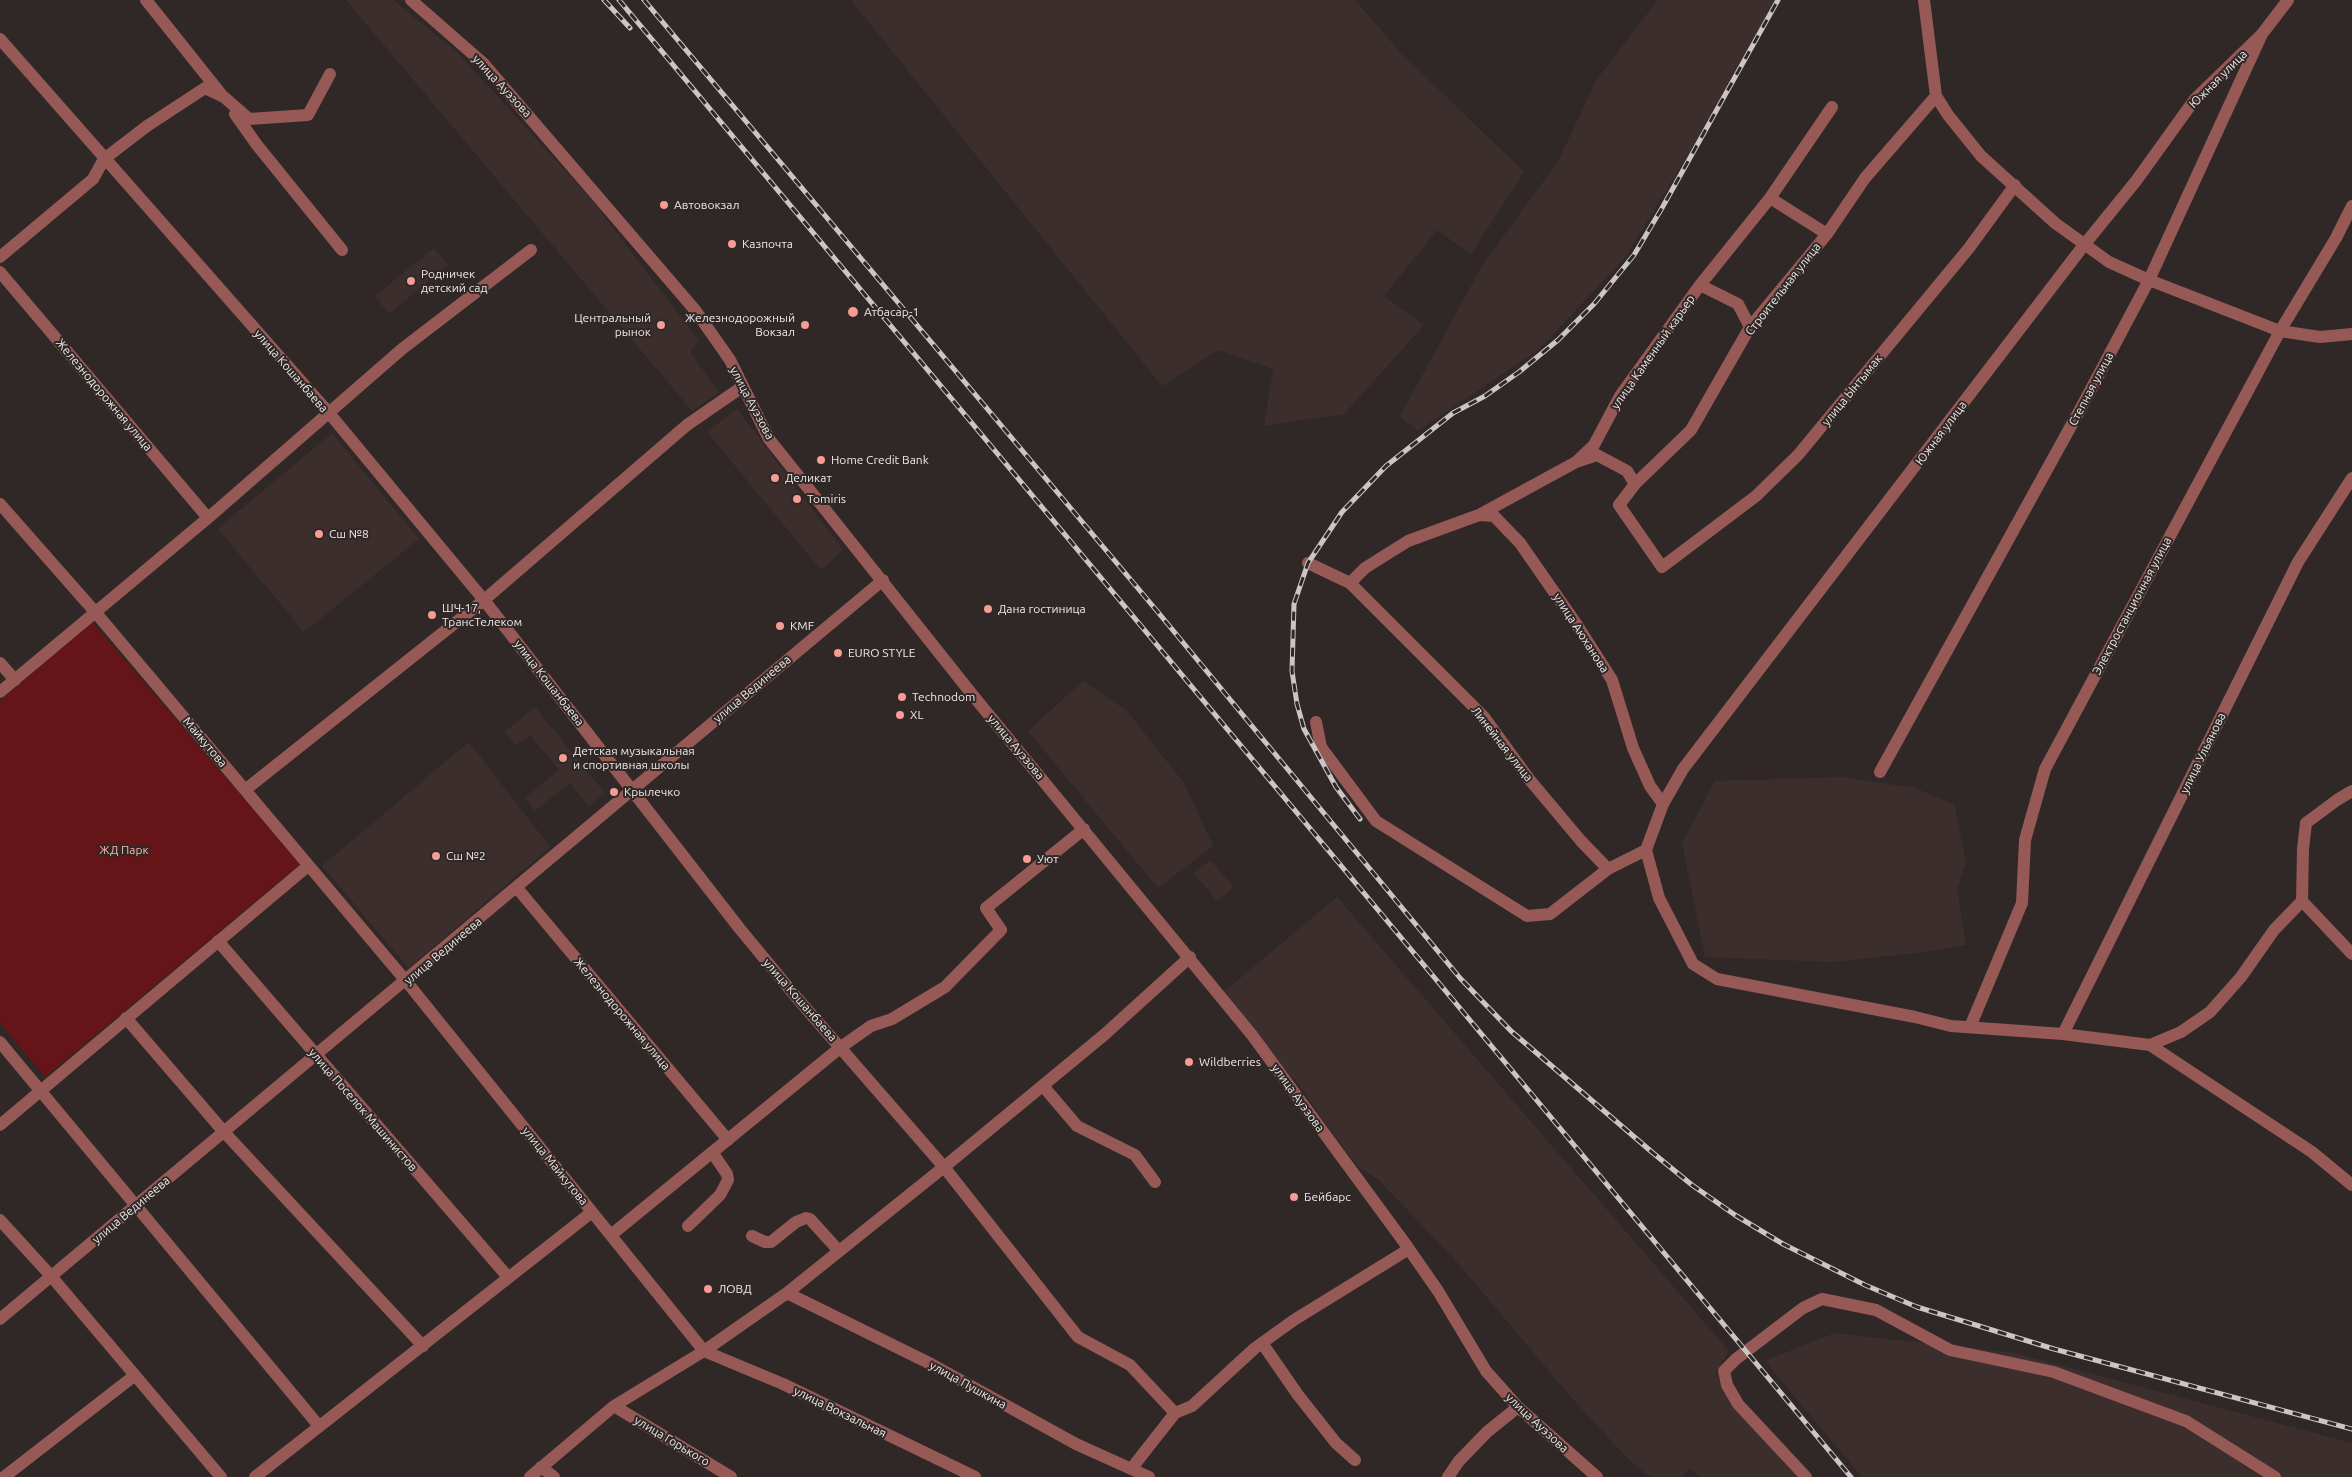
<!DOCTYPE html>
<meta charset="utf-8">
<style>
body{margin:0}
canvas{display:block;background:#2f2827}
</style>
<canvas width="2352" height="1477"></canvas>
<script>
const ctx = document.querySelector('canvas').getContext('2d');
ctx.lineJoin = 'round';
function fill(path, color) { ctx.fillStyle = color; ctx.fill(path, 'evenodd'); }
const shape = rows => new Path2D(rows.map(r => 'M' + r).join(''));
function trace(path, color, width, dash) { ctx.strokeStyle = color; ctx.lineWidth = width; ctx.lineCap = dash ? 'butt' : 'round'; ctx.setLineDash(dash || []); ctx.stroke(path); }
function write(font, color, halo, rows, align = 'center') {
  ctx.font = font + ' Ubuntu,sans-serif'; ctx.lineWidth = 4; ctx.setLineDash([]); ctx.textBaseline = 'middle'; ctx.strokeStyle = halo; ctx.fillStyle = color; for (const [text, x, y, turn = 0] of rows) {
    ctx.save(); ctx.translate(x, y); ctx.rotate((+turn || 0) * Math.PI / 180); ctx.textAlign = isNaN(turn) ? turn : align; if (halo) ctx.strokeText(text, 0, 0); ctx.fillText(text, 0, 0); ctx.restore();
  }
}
fill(shape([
 [346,0,393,0,458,53,590,198,699,341,690,352,719,392,692,411],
 [851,0,1355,0,1399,51,1524,172,1471,254,1437,230,1384,296,1424,325,1344,414,1264,426,1273,369,1218,350,1162,386],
 [1658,0,1782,0,1625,258,1538,350,1418,431,1400,416,1483,264,1557,163,1597,79],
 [434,248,448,265,389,314,375,296],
 [737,409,843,550,821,570,707,432],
 [332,433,419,539,304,632,218,529],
 [1083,681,1127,711,1184,783,1213,846,1158,888,1028,731],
 [535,707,605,793,589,806,570,783,535,811,525,798,559,770,530,735,516,746,505,732],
 [469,742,550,847,409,968,322,866],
 [1842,777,1915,788,1955,805,1966,863,1957,889,1966,945,1917,953,1832,962,1705,957,1682,844,1715,781],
 [1210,860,1234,887,1217,901,1194,873],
 [1337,897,1729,1351,1716,1372,1730,1403,1797,1477,1700,1477,1689,1468,1682,1477,1651,1477,1627,1458,1571,1397,1456,1261,1377,1178,1359,1168,1322,1119,1300,1086,1220,995],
 [1835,1333,2014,1353,2352,1443,2352,1477,1862,1477,1765,1361]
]), '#3c2e2c');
fill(shape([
 [92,622,300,864,45,1077,0,1023,0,701]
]), '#651517');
trace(shape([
 [146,0,221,94],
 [411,0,483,63,695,310,730,360,769,439,975,698,1252,1035,1404,1242,1438,1291,1486,1371,1518,1407,1597,1477],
 [1924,0,1936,96,1948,115,1981,156,2055,223,2109,262,2149,280,2280,331,2320,337,2352,334],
 [0,39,329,413,484,600,740,929,797,998,944,1167,1078,1337,1130,1365,1175,1413],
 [1936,96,1865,178,1827,234,1750,327,1691,430,1635,484,1619,505,1662,567,1756,496,1798,455,1969,248,2015,185],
 [235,114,257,145,342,250],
 [1770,198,1827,234],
 [0,257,93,179,104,159,147,126,205,88,224,97,249,119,308,115,330,74],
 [0,272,208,518],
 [1700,285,1738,304,1750,327],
 [1579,461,1597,455,1627,471,1635,484],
 [0,504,96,613,406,981,704,1351,783,1384,975,1477],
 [1479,515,1494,516,1520,543,1577,625,1612,680,1633,748,1650,786,1663,804],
 [1308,563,1350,583,1484,717,1529,779,1581,841,1608,869,1646,850],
 [1350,583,1365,568,1408,541,1479,515,1576,462,1594,445,1620,396,1700,285,1770,198,1832,107],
 [0,663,15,680],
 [0,692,208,518,402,349,531,250],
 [1316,722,1321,747,1376,821,1527,916,1550,914,1608,869],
 [1880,772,2082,406,2149,280,2262,34,2288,0],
 [245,790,484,600,687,425,742,387],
 [1646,850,1663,804,1683,769,2084,245,2136,181,2195,99,2262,34],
 [1646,850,1659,898,1693,964,1717,979,1915,1017,1951,1026,2063,1034,2150,1045,2312,1152,2352,1185],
 [517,888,728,1140],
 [2302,901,2352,954],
 [218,941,508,1277],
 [126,1018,224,1132,423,1346],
 [1970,1027,2022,903,2025,840,2045,769,2280,331,2336,238,2352,206],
 [2063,1034,2298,562,2352,478],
 [0,1042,319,1426],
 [2150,1045,2181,1032,2210,1012,2241,977,2274,930,2302,901,2303,849,2306,823,2337,800,2352,791],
 [1043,1086,1077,1126,1135,1155,1155,1182],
 [0,1125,308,866],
 [0,1220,51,1276,221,1477],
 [688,1226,720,1195,728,1180,727,1174,712,1152],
 [611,1235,841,1047,871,1026,892,1019,945,987,1001,930,986,908,1084,829],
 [752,1236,765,1242,771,1242,796,1222,806,1218,810,1219,839,1251],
 [787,1293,931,1364,1076,1444,1149,1477],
 [0,1319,883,580],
 [1262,1343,1298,1395,1336,1443,1355,1460],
 [614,1406,731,1477],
 [541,1467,554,1477],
 [1131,1469,1175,1413,1192,1406,1255,1348,1294,1320,1409,1249],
 [4,1477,134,1376],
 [255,1477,592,1212],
 [530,1477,614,1406,704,1351,787,1293,944,1167,1104,1035,1190,957],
 [1448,1477,1459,1461,1487,1432,1518,1407],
 [1806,1477,1738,1404,1727,1385,1724,1371,1736,1359,1803,1308,1822,1299,1876,1310,1950,1350,2054,1372,2186,1421,2275,1477]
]), '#965955', 12);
const rail = shape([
 [604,0,630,28],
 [619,0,1851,1477],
 [644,0,1157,611,1460,978,1511,1031,1653,1153,1692,1185,1735,1215,1783,1244,1865,1285,1917,1307,2054,1349,2352,1429],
 [1360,819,1336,787,1304,729,1297,704,1292,671,1294,604,1308,563,1342,512,1386,466,1453,413,1485,396,1519,372,1558,340,1594,304,1634,255,1662,208,1778,0]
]);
trace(rail, '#cbc6c5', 5);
trace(rail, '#2f2827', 3, [9]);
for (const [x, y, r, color] of [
 [664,205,5,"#f59c95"],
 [732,244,5,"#f59c95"],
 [411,281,5,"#f59c95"],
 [853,312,6,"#f59c95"],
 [661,325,5,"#f59c95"],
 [805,325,5,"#f59c95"],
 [821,460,5,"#f59c95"],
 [775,478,5,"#f59c95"],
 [797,499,5,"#f59c95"],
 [319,534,5,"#f59c95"],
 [988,609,5,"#f59c95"],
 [432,615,5,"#f59c95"],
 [780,626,5,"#f59c95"],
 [838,653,5,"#f59c95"],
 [902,697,5,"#f59c95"],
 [900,715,5,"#f59c95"],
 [563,758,5,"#f59c95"],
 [614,792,5,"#f59c95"],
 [436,856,5,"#f59c95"],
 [1027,859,5,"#f59c95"],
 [1189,1062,5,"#f59c95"],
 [1294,1197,5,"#f59c95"],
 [708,1289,5,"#f59c95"]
]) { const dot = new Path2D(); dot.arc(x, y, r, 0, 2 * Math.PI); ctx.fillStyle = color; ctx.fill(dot); trace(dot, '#2f2827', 2); }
write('12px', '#ede8e7', '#2f2827', [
 ["Южная улица",2218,79,-45],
 ["улица Ауэзова",502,86,47],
 ["Строительная улица",1783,289,-52],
 ["улица Каменный карьер",1653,352,-55],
 ["улица Кошанбаева",291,371,49],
 ["Степная улица",2091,389,-62],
 ["улица Ынтымак",1852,390,-51],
 ["Железнодорожная улица",104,395,50],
 ["улица Ауэзова",752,403,62],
 ["Южная улица",1941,433,-53],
 ["Электростанционная улица",2132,606,-62],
 ["улица Аюханова",1581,633,57],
 ["улица Кошанбаева",549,683,52],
 ["улица Вединеева",752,689,-40],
 ["Майкутова",205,742,50],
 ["Линейная улица",1502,744,52],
 ["улица Ауэзова",1016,747,50],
 ["улица Ульянова",2203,753,-64],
 ["улица Вединеева",443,951,-40],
 ["улица Кошанбаева",800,1000,49],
 ["Железнодорожная улица",622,1014,50],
 ["улица Ауэзова",1298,1098,54],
 ["улица Поселок Машинистов",363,1110,49],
 ["улица Майкутова",555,1166,51],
 ["улица Вединеева",131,1210,-40],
 ["улица Пушкина",968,1385,29],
 ["улица Вокзальная",840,1412,26],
 ["улица Ауэзова",1537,1423,43],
 ["улица Горького",672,1441,31]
]);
write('12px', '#ede8e7', '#2f2827', [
 ["Автовокзал",674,205],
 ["Казпочта",742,244],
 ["Родничек",421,274],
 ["детский сад",421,288],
 ["Атбасар-1",864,312],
 ["Центральный",651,318,"right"],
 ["рынок",651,332,"right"],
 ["Железнодорожный",795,318,"right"],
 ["Вокзал",795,332,"right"],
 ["Home Credit Bank",831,460],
 ["Деликат",785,478],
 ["Tomiris",807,499],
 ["Сш №8",329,534],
 ["ШЧ-17,",442,608],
 ["ТрансТелеком",442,622],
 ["Дана гостиница",998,609],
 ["KMF",790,626],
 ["EURO STYLE",848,653],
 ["Technodom",912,697],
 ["XL",910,715],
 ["Детская музыкальная",573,751],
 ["и спортивная школы",573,765],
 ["Крылечко",624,792],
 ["Сш №2",446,856],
 ["Уют",1037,859],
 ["Wildberries",1199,1062],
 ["Бейбарс",1304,1197],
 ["ЛОВД",718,1289]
], 'left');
write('12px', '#fdb1ab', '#2f2827', [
 ["ЖД Парк",124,850]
]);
</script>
